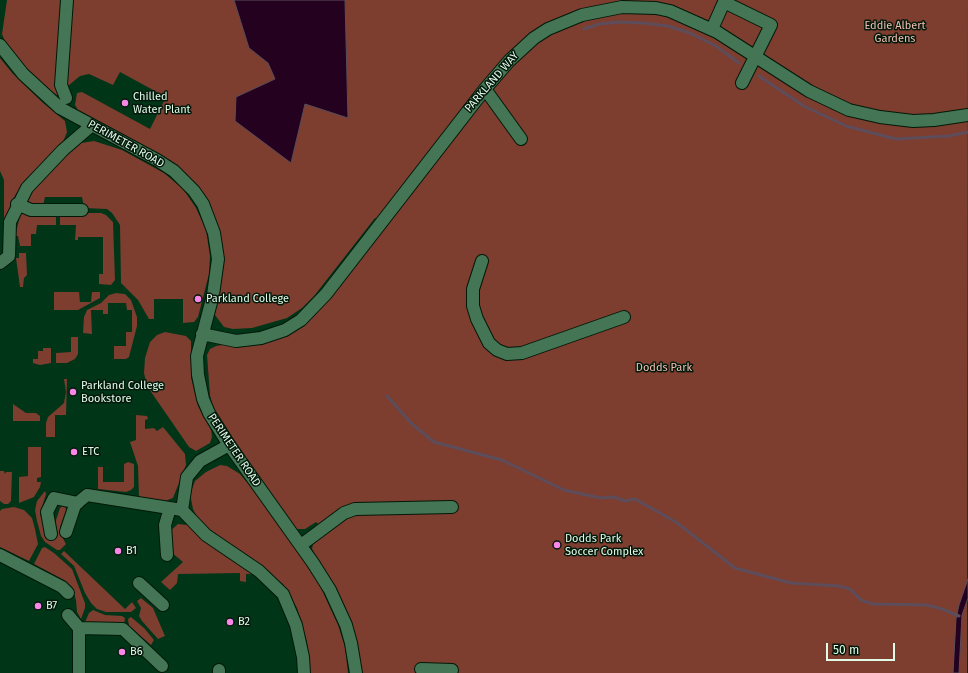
<!DOCTYPE html>
<style>
body{margin:0}
#map{position:relative;width:968px;height:673px;overflow:hidden;background:#003518;font-family:"Fira Sans",sans-serif}
canvas{display:block}
.scale{position:absolute;left:826px;top:643px;width:69px;height:18px;box-sizing:border-box;border:2px solid #e1fbe8;border-top:0;padding-left:5px;font-size:12px;line-height:14px;white-space:nowrap;color:#e1fbe8;-webkit-text-stroke:3px #04180b;paint-order:stroke}
</style>
<div id="map">
<canvas width="968" height="673"></canvas>
<div class="scale">50 m</div>
</div>
<script>
const ctx = document.querySelector('canvas').getContext('2d');
ctx.lineJoin = 'round';
function fill(path, color) { ctx.fillStyle = color; ctx.fill(path, 'evenodd'); }
const shape = rows => new Path2D(rows.map(r => 'M' + r).join(''));
function trace(path, color, width, dash) { ctx.strokeStyle = color; ctx.lineWidth = width; ctx.lineCap = dash ? 'butt' : 'round'; ctx.setLineDash(dash || []); ctx.stroke(path); }
function write(font, color, halo, rows, align = 'center') {
  ctx.font = font + ' "Fira Sans",sans-serif'; ctx.lineWidth = 3; ctx.setLineDash([]); ctx.textBaseline = 'middle'; ctx.strokeStyle = halo; ctx.fillStyle = color; for (const [text, x, y, turn = 0] of rows) {
    ctx.save(); ctx.translate(x, y); ctx.rotate((+turn || 0) * Math.PI / 180); ctx.textAlign = isNaN(turn) ? turn : align; if (halo) ctx.strokeText(text, 0, 0); ctx.fillText(text, 0, 0); ctx.restore();
  }
}
fill(shape([
 [7,0,234,0,249,48,268,63,275,79,236,97,291,163,305,104,348,118,345,0,968,0,967,673,360,673,350,626,341,598,312,549,313,544,327,532,316,522,305,529,296,529,222,426,214,412,210,395,207,355,210,349,216,346,284,335,386,224,375,218,314,296,302,308,287,318,252,328,233,329,224,327,215,315,215,305,223,266,222,243,216,221,202,192,187,175,162,156,78,110,75,105,77,93,82,92,150,129,166,97,120,72,113,85,89,74,80,76,57,95,48,90,25,70,8,49,2,34],
 [0,58,13,74,42,102,65,121,67,132,63,142,24,181,13,199,4,226,4,180,0,171],
 [94,141,122,150,164,173,183,189,196,208,206,230,210,256,209,274,198,317,194,322,183,323,183,299,154,299,154,319,149,319,138,300,121,283,120,225,112,213,107,209,84,208,82,197,45,197,43,206,26,203,30,193,35,187,74,148,81,143],
 [21,212,56,214,56,225,37,225,36,234,31,234,31,246,20,246,18,236,15,236],
 [60,213,101,213,106,215,113,222,115,280,111,285,99,284,99,274,103,274,103,237,78,237,78,240,75,240,76,225,60,225],
 [19,253,26,253,27,275,24,278,23,287,20,287,16,258,19,258],
 [54,292,79,292,80,302,91,302,92,292,100,292,100,298,78,310,54,310],
 [116,293,125,294,131,300,137,317,137,326,129,357,126,359,114,359,114,346,126,346,126,332,132,332,132,310,127,310,126,303,108,303,108,314,103,314,103,310,91,310,92,334,83,333,84,317,87,310,101,303,109,295],
 [165,332,186,336,191,341,191,377,198,406,211,430,212,437,210,443,196,451,189,447,147,386,144,373,145,358,150,342,157,335],
 [71,337,78,337,78,354,75,359,67,363,56,363,56,353,71,352],
 [43,348,51,348,51,363,40,365,33,363,33,359,38,359,38,351,43,351],
 [64,379,67,379,66,415,55,415,55,437,46,437,46,423,48,417,64,403,66,392],
 [13,404,26,413,36,413,40,416,40,421,13,421],
 [136,415,147,416,148,419,145,420,145,429,154,428,157,431,163,427,185,454,186,465,173,498,165,501,139,498,138,466,130,442,136,440],
 [28,447,41,447,41,477,37,478,37,482,41,482,40,487,34,497,19,503,19,477,28,476],
 [128,462,134,464,134,487,131,490,126,492,98,489,98,467,103,467,103,482,124,482,124,464],
 [220,465,227,466,240,474,250,486,316,577,338,625,345,647,348,673,310,673,307,642,297,608,283,584,200,523,193,509,190,494,195,481,206,472],
 [0,471,4,471,5,474,6,472,12,472,11,501,8,504,4,504,0,501],
 [45,491,46,494,40,514,45,529,46,539,55,539,56,520,60,508,62,506,65,506,66,510,60,527,60,533,66,544,60,550,57,550,45,542,41,536,37,521,35,510,37,501],
 [14,507,24,510,32,518,35,529,38,544,29,561,0,547,0,511,2,509],
 [178,524,187,525,203,539,255,574,246,574,246,582,240,581,240,573,178,574,177,583,170,590,161,582,183,562,171,552,169,532],
 [45,547,54,553,72,569,85,603,85,608,81,619,77,612,76,600,72,587,64,580,34,564,42,548],
 [64,551,125,609,132,602,136,608,131,612,106,612,97,609,91,603,85,593,74,566,61,554],
 [141,598,153,608,165,636,158,639,142,621,139,616,141,608,137,601],
 [93,610,105,615,122,616,125,618,124,624,118,622,85,622,89,613],
 [131,617,144,628,154,640,151,645,129,626,128,619]
]), '#7d3d2f');
const water = shape([
 [234,0,345,0,348,118,305,104,291,163,235,121,236,97,275,79,268,63,249,48,234,0],
 [968,579,968,598,962,615,959,673,953,673,956,619,959,605,968,579]
]);
fill(water, '#24021f');
trace(water, '#5d4d5b', 1);
trace(shape([
 [584,29,599,24,619,22,643,23,668,26,690,33,716,46,739,63],
 [759,76,804,106,846,126,896,139,949,136,968,132],
 [387,396,412,424,434,442,502,460,564,490,601,498,613,497,625,501,635,499,676,522,735,568,791,583,839,586,850,589,861,600,873,604,927,605,942,609,959,616]
]), '#5d4d5b', 3);
const minor = shape([
 [712,29,724,2,771,25,742,83],
 [0,45,23,74,60,108,157,160,174,171,194,191,203,204,214,233,218,259,213,295,197,356,198,375,203,399,209,413,229,445,313,563,330,590,346,625,351,643,356,673],
 [485,89,521,139],
 [66,98,61,85,67,0],
 [17,204,31,210,82,210],
 [482,261,473,289,473,306,477,319,489,343,497,350,507,354,522,353,624,317],
 [0,263,9,256,10,222,27,188,63,150,92,125],
 [202,334,236,341,261,338,285,330,301,320,326,294,485,89,509,61,534,38,548,29,582,15,622,7,656,8,670,11,717,32,809,91,849,110,880,117,913,121,934,120,968,115],
 [229,445,200,461,187,477,182,510,206,535,259,571,283,594,296,625,303,657,304,673],
 [66,532,75,505,87,495,182,510],
 [51,534,47,512,54,498,78,503],
 [301,545,344,513,355,509,452,507],
 [0,555,62,587,68,593],
 [167,555,165,525,170,508],
 [139,583,163,605],
 [68,615,79,628,123,629,162,666],
 [421,669,452,670],
 [219,670,219,673],
 [79,673,79,628]
]);
trace(minor, '#011909', 14);
trace(minor, '#447554', 12);
for (const [x, y, r, color] of [
 [125,103,4,"#fa87e7"],
 [198,299,4,"#fa87e7"],
 [73,392,4,"#fa87e7"],
 [74,452,4,"#fa87e7"],
 [557,545,4,"#fa87e7"],
 [118,551,4,"#fa87e7"],
 [38,606,4,"#fa87e7"],
 [230,622,4,"#fa87e7"],
 [122,652,4,"#fa87e7"]
]) { const dot = new Path2D(); dot.arc(x, y, r, 0, 2 * Math.PI); ctx.fillStyle = color; ctx.fill(dot); trace(dot, '#04180b', 1.5); }
write('11px', '#f1beb2', '#04180b', [
 ["Eddie Albert",895,26],
 ["Gardens",895,39],
 ["Dodds Park",664,368]
]);
write('11px', '#e1fbe8', '#04180b', [
 ["PARKLAND WAY",492,82,-49],
 ["PERIMETER ROAD",126,144,29],
 ["PERIMETER ROAD",234,450,56]
]);
write('11px', '#e1fbe8', '#04180b', [
 ["Chilled",133,97],
 ["Water Plant",133,110],
 ["Parkland College",206,299],
 ["Parkland College",81,386],
 ["Bookstore",81,399],
 ["ETC",82,452],
 ["Dodds Park",565,539],
 ["Soccer Complex",565,552],
 ["B1",126,551],
 ["B7",46,606],
 ["B2",238,622],
 ["B6",130,652]
], 'left');
</script>
